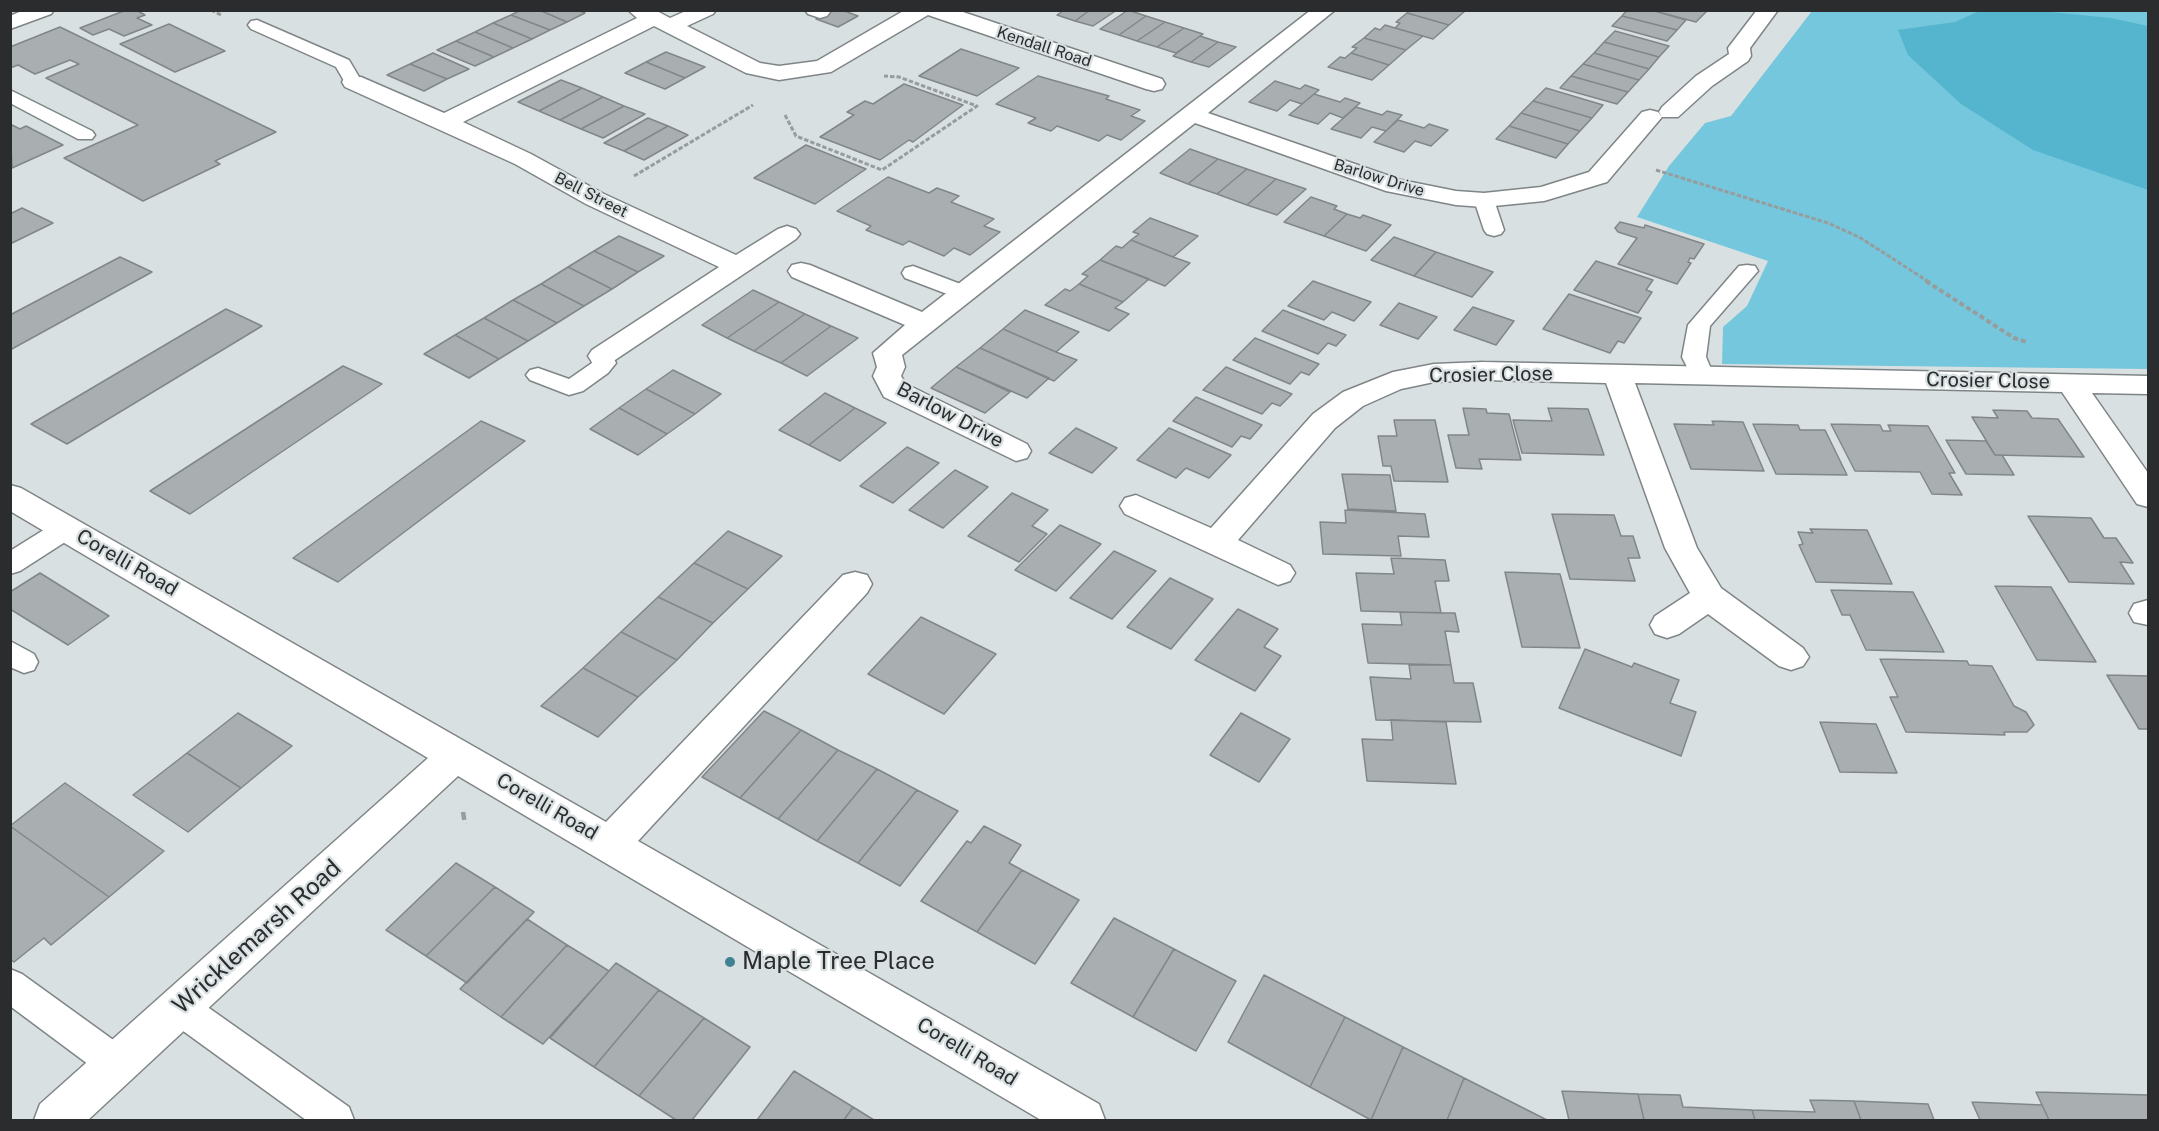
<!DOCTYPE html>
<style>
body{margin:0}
#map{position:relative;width:2159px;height:1131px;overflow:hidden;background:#d9e0e2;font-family:"Public Sans",sans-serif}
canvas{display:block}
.frame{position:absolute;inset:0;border:12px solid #2a2c2d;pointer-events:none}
</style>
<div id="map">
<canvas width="2159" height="1131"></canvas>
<div class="frame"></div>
</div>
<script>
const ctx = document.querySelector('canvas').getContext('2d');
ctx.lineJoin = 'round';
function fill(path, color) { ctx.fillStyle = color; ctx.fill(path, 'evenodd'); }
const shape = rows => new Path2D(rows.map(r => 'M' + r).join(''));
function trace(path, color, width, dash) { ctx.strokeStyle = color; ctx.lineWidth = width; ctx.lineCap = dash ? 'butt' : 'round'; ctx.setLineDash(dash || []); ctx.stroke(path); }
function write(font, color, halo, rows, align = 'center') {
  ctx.font = font + ' "Public Sans",sans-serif'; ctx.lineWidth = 4.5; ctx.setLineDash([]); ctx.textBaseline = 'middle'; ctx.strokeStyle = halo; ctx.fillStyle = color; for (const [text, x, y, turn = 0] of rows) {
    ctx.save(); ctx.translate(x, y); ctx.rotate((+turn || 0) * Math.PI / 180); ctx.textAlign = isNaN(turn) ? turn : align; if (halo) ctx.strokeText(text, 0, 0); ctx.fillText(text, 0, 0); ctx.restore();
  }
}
fill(shape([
 [1812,11,2148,11,2148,369,1722,364,1723,327,1747,306,1768,261,1637,217,1669,166,1705,123,1731,116]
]), '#75c7dd');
fill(shape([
 [1979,11,2041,11,2111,18,2148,26,2148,190,2033,150,1961,104,1908,55,1898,30,1955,22]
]), '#55b5ce');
const building = shape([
 [126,10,136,10,145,15,137,18,152,25,124,36,109,29,93,35,80,28,126,10],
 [521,10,539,10,567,22,550,30,511,15,521,10],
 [539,10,578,10,585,13,567,22,539,10],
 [832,10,842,10,858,16,838,27,816,19,832,10],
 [1064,10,1090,10,1075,21,1057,15,1064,10],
 [1090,10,1117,10,1093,26,1075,21,1090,10],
 [1128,10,1146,16,1119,35,1100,29,1128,10],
 [1410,10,1462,10,1465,11,1449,25,1407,13,1410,10],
 [1627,10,1651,10,1686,20,1677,30,1622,16,1627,10],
 [1651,10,1701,10,1706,12,1696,22,1651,10],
 [1407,13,1449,25,1433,39,1395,28,1400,23,1396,22,1407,13],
 [511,15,550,30,532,39,493,23,511,15],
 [1146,16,1165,22,1137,41,1119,35,1146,16],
 [1622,16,1677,30,1667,41,1612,26,1622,16],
 [1165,22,1184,28,1157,47,1137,41,1165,22],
 [493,23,532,39,513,48,475,32,493,23],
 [169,24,225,51,175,72,120,44,169,24],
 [1385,25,1395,28,1423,36,1406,50,1364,38,1375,28,1380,30,1385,25],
 [60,27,245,117,276,132,215,161,220,164,143,201,64,158,138,125,46,78,79,64,70,60,35,74,18,65,10,68,10,47,60,27],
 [1184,28,1203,34,1176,53,1157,47,1184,28],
 [1615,31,1669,46,1659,57,1604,42,1615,31],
 [475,32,513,48,494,57,456,41,475,32],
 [1200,36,1218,42,1191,62,1173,56,1200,36],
 [1364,38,1406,50,1389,65,1351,53,1357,48,1352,47,1364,38],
 [456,41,494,57,475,66,437,50,456,41],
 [1218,42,1236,47,1209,67,1191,62,1218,42],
 [1604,42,1659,57,1649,69,1594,53,1604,42],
 [961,49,1019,68,977,96,919,76,961,49],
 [666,52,705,67,685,78,646,62,666,52],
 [433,53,469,69,447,79,410,64,433,53],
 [1351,53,1389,65,1372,80,1328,67,1340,57,1345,58,1351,53],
 [1594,53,1649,69,1639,80,1583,64,1594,53],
 [646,62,685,78,665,89,625,73,646,62],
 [410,64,447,79,424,91,387,75,410,64],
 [1583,64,1639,80,1628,92,1571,76,1583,64],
 [1038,76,1109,96,1106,99,1140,110,1131,116,1145,121,1121,140,1107,135,1099,141,1057,126,1051,131,1028,123,1036,118,996,104,1038,76],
 [1571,76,1628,92,1617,104,1560,88,1571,76],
 [561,80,582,88,539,111,518,102,561,80],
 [1275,81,1300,89,1305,85,1319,90,1302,104,1290,100,1277,111,1249,102,1275,81],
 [904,84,963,105,913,142,909,140,880,160,820,137,854,115,847,112,865,101,873,104,904,84],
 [582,88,603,97,560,120,539,111,582,88],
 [1546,88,1603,105,1592,118,1533,101,1546,88],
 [1314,94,1340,102,1345,98,1360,103,1343,118,1330,113,1318,124,1289,115,1314,94],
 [603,97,624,106,581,129,560,120,603,97],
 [1533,101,1592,118,1580,131,1521,113,1533,101],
 [624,106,645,114,603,138,581,129,624,106],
 [1356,107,1382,115,1387,111,1402,115,1386,131,1372,127,1361,138,1331,129,1356,107],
 [1521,113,1580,131,1568,144,1509,126,1521,113],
 [648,118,668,126,624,151,604,143,648,118],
 [1398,120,1424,128,1429,124,1448,130,1431,146,1415,141,1404,152,1374,142,1398,120],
 [10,124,20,129,26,126,63,145,12,168,10,124],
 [668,126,688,135,644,160,624,151,668,126],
 [1509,126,1568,144,1556,158,1496,139,1509,126],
 [806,145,866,169,815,204,754,178,806,145],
 [1190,149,1218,159,1188,184,1160,173,1190,149],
 [1218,159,1247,169,1217,194,1188,184,1218,159],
 [1247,169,1276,179,1247,205,1217,194,1247,169],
 [888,177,929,193,937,188,959,196,951,202,994,219,984,226,1000,232,970,255,954,248,944,256,909,241,903,245,866,230,871,226,837,211,888,177],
 [1276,179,1306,189,1277,215,1247,205,1276,179],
 [1311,197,1337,206,1334,209,1347,214,1324,236,1284,222,1311,197],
 [22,208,53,223,10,244,10,214,22,208],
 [1347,214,1360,218,1363,215,1391,225,1366,251,1324,236,1347,214],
 [1150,218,1198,236,1173,257,1131,240,1139,234,1133,232,1150,218],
 [1620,222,1644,228,1645,225,1704,244,1694,259,1690,258,1688,262,1691,263,1677,284,1618,264,1637,238,1618,232,1615,228,1620,222],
 [619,236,664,256,638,272,594,251,619,236],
 [1394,237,1436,252,1414,276,1371,260,1394,237],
 [1131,240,1173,257,1190,263,1165,286,1100,260,1116,246,1122,248,1131,240],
 [594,251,638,272,612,289,568,267,594,251],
 [1436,252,1493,272,1472,297,1414,276,1436,252],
 [120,257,152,272,10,350,10,315,120,257],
 [1100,260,1149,279,1123,302,1079,284,1088,276,1082,274,1100,260],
 [1596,261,1653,280,1646,290,1652,292,1638,313,1574,290,1596,261],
 [568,267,612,289,584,306,541,284,568,267],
 [1313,281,1371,302,1354,321,1332,312,1324,320,1288,306,1313,281],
 [541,284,584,306,557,323,513,300,541,284],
 [1079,284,1123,302,1115,308,1129,314,1109,331,1045,305,1065,289,1070,291,1079,284],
 [753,290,779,302,727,338,702,325,753,290],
 [1569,294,1641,318,1624,343,1618,341,1610,353,1543,329,1569,294],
 [513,300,557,323,528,341,484,318,513,300],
 [779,302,805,314,754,351,727,338,779,302],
 [1399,303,1437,317,1418,339,1380,325,1399,303],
 [1473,307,1514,321,1496,345,1454,330,1473,307],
 [226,309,262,326,67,444,31,424,226,309],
 [1025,310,1079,332,1056,352,1003,329,1025,310],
 [1283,310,1346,335,1336,346,1328,343,1318,354,1262,331,1283,310],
 [805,314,831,326,781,363,754,351,805,314],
 [484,318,528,341,499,359,455,335,484,318],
 [831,326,858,338,807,376,781,363,831,326],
 [1003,329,1056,352,1077,360,1054,381,980,348,1003,329],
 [455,335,499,359,469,378,424,354,455,335],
 [1255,338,1319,364,1309,375,1301,372,1290,384,1233,360,1255,338],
 [980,348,1049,378,1027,398,956,367,980,348],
 [343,366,382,384,190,514,150,491,343,366],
 [956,367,1010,392,985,413,931,388,956,367],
 [1226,367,1292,394,1280,406,1272,403,1262,414,1203,390,1226,367],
 [673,370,721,394,695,414,646,389,673,370],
 [646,389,695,414,667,434,619,408,646,389],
 [825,393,855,408,809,445,779,430,825,393],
 [1196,397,1262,425,1250,439,1241,436,1232,447,1173,421,1196,397],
 [619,408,667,434,638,455,590,429,619,408],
 [855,408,886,423,840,461,809,445,855,408],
 [1463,408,1486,409,1487,413,1509,414,1521,460,1479,459,1482,469,1456,468,1448,435,1469,435,1463,408],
 [1548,408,1588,409,1604,455,1522,453,1513,420,1552,421,1548,408],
 [1993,410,2027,411,2032,418,2058,419,2084,457,1995,455,1972,417,1998,418,1993,410],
 [1394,420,1435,420,1448,482,1394,481,1391,466,1383,466,1378,436,1397,436,1394,420],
 [481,421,525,441,338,582,293,558,481,421],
 [1712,421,1743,422,1764,471,1691,469,1674,424,1714,425,1712,421],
 [1753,424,1798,425,1800,430,1825,430,1847,475,1776,474,1753,424],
 [1831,424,1880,425,1883,431,1891,431,1888,425,1928,426,1955,473,1949,473,1962,495,1932,494,1920,472,1855,471,1831,424],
 [1076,428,1117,448,1092,473,1049,453,1076,428],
 [1169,428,1231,455,1209,478,1186,468,1176,478,1137,460,1169,428],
 [1946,440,1986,441,1995,455,2002,455,2014,475,1966,474,1946,440],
 [907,447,939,463,893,503,860,486,907,447],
 [955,470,988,487,943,528,909,510,955,470],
 [1342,474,1390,475,1396,511,1348,509,1342,474],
 [1012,493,1048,510,1032,526,1047,534,1019,562,968,536,1012,493],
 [1345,510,1425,514,1429,537,1398,536,1401,556,1323,554,1320,522,1346,523,1345,510],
 [1552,514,1614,515,1621,536,1633,536,1640,558,1628,558,1635,581,1570,579,1552,514],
 [2028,516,2091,518,2104,538,2116,538,2133,563,2120,562,2134,584,2069,582,2028,516],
 [1060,525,1101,544,1056,591,1015,570,1060,525],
 [1810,529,1867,530,1892,584,1816,582,1799,545,1803,544,1798,532,1813,533,1810,529],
 [728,531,782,556,748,589,694,563,728,531],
 [1114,551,1156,571,1112,619,1070,598,1114,551],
 [1391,558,1445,560,1449,581,1435,581,1441,613,1361,611,1356,573,1394,574,1391,558],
 [694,563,748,589,713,623,658,597,694,563],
 [1505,572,1560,574,1580,648,1522,647,1505,572],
 [40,573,109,616,68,645,10,609,10,592,40,573],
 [1170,578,1213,599,1171,649,1127,627,1170,578],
 [1995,586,2051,587,2096,662,2037,660,1995,586],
 [1831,590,1913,592,1944,652,1866,650,1850,615,1842,615,1831,590],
 [658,597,713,623,677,660,621,632,658,597],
 [1238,609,1278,629,1264,647,1281,656,1255,691,1195,660,1238,609],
 [1400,612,1455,613,1459,632,1445,631,1451,665,1368,663,1362,624,1402,625,1400,612],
 [921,617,996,654,944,714,868,674,921,617],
 [621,632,677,660,638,697,583,668,621,632],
 [1585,649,1632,667,1634,663,1679,680,1670,703,1696,712,1681,756,1559,708,1585,649],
 [1880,659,1967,661,1969,665,1992,666,2014,706,2026,712,2034,725,2027,732,2004,732,2005,735,1906,732,1890,697,1898,697,1880,659],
 [1409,665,1451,665,1454,683,1473,683,1481,722,1376,720,1370,677,1411,679,1409,665],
 [583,668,638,697,598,737,541,706,583,668],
 [2107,675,2148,676,2148,729,2139,729,2107,675],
 [764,711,801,730,740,798,702,777,764,711],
 [238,713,292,746,241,788,187,753,238,713],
 [1241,713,1290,739,1259,782,1210,755,1241,713],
 [1391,720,1446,722,1456,784,1367,781,1362,739,1393,740,1391,720],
 [1820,722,1876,724,1897,773,1840,772,1820,722],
 [801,730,838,750,778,819,740,798,801,730],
 [838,750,877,769,817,841,778,819,838,750],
 [187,753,241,788,188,832,133,795,187,753],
 [877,769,917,790,858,863,817,841,877,769],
 [65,783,164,851,109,897,10,826,65,783],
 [917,790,958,811,900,886,858,863,917,790],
 [10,826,109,897,51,945,44,938,14,962,10,959,10,826],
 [984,826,1021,845,1009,863,1022,870,977,932,921,901,967,841,971,843,984,826],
 [456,863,495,887,426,956,386,930,456,863],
 [1022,870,1079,900,1035,964,977,932,1022,870],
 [495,887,534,912,467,983,426,956,495,887],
 [1114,918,1174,949,1133,1017,1071,983,1114,918],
 [527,919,567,945,501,1017,460,989,527,919],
 [567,945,609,971,543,1044,501,1017,567,945],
 [1174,949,1236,981,1196,1051,1133,1017,1174,949],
 [616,963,659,990,594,1067,550,1038,616,963],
 [1264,975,1345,1017,1310,1087,1228,1042,1264,975],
 [659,990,704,1018,639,1096,594,1067,659,990],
 [1345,1017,1403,1047,1371,1120,1310,1087,1345,1017],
 [704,1018,750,1047,692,1120,676,1120,639,1096,704,1018],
 [1403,1047,1464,1078,1447,1120,1371,1120,1403,1047],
 [794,1071,853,1107,844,1120,757,1120,794,1071],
 [1464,1078,1547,1120,1447,1120,1464,1078],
 [1562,1091,1638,1094,1644,1120,1569,1120,1562,1091],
 [2036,1092,2148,1095,2148,1120,2049,1120,2036,1092],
 [1638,1094,1680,1095,1683,1107,1752,1110,1755,1120,1644,1120,1638,1094],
 [1810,1100,1854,1101,1861,1120,1755,1120,1752,1110,1815,1112,1810,1100],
 [1854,1101,1928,1104,1934,1120,1861,1120,1854,1101],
 [1972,1102,2042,1105,2049,1120,1980,1120,1972,1102],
 [853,1107,874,1120,844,1120,853,1107]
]);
fill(building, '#a9afb1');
trace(building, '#818788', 1.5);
const service = shape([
 [257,20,349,60,362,82,353,87,347,86,336,67,251,29,248,25,251,21,257,20],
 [10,90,92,131,95,135,92,139,78,139,10,103,10,90],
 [1484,194,1491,196,1494,200,1504,230,1501,234,1494,236,1487,234,1484,230,1474,200,1477,196,1484,194],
 [1747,265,1755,266,1758,271,1710,326,1706,357,1714,376,1710,381,1702,383,1694,381,1682,357,1688,325,1739,266,1747,265],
 [913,266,971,288,974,293,971,298,963,300,905,278,902,273,905,268,913,266],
 [602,349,610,351,616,363,608,373,583,391,569,395,561,392,530,380,526,375,530,370,538,368,569,379,592,363,590,356,594,351,602,349],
 [67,519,76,521,80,528,76,535,20,571,10,574,10,551,58,521,67,519],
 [10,641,34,654,38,662,34,670,24,673,10,667,10,641],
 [10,969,22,974,130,1052,135,1064,130,1076,117,1081,104,1076,10,1006,10,969],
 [180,992,192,996,349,1107,354,1120,306,1120,168,1020,162,1008,168,996,180,992]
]);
const minor = shape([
 [628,10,655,10,670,18,688,10,716,10,713,14,687,26,760,63,779,66,817,61,905,10,957,10,1162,79,1165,84,1162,89,1154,91,1146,89,928,15,831,72,779,80,746,73,654,26,463,122,531,154,604,194,736,255,778,229,787,226,796,229,800,234,796,239,612,362,602,365,592,362,588,356,592,350,719,267,586,204,515,164,345,87,342,82,345,77,361,77,444,113,637,18,628,10],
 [805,10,829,10,830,12,827,16,820,18,808,14,805,10],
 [1311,10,1335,10,1208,113,1401,180,1456,191,1484,193,1541,187,1589,172,1642,112,1650,110,1658,112,1662,117,1607,182,1544,201,1484,207,1456,205,1386,191,1195,123,902,355,905,367,901,376,906,384,1027,444,1031,451,1027,458,1016,461,884,397,873,376,877,367,873,353,905,325,792,277,788,271,792,265,801,263,810,265,922,312,1311,10],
 [1757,10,1778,10,1750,48,1751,56,1748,61,1712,86,1678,117,1662,117,1659,112,1662,107,1696,76,1729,54,1728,48,1757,10],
 [1483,362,2148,376,2148,394,2092,393,2148,473,2148,507,2137,504,2062,392,1635,383,1697,548,1721,588,1803,648,1809,657,1803,666,1791,670,1779,666,1708,614,1679,634,1667,638,1655,634,1650,625,1655,616,1690,593,1665,548,1606,383,1483,380,1434,382,1401,389,1363,406,1335,428,1238,540,1290,565,1295,573,1290,581,1278,585,1125,514,1120,506,1125,498,1136,495,1211,528,1313,414,1343,392,1393,372,1434,364,1483,362],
 [10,485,21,488,606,822,843,575,855,572,867,575,872,584,867,593,638,841,1099,1104,1105,1120,1041,1120,458,776,88,1120,34,1120,40,1104,428,758,10,511,10,485],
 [2148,600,2148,625,2134,622,2129,613,2134,604,2148,600]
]);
const primary = shape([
 [24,10,54,10,51,14,10,29,10,16,24,10]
]);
trace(service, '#7f8586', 3);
trace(minor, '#7f8586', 3);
trace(primary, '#7f8586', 3);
trace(shape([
 [211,10,221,15],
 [785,115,796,136,882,170,977,106,899,77,884,76],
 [1656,170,1828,223,1859,237,1929,282],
 [634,176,753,105]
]), '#979c9d', 3, [4.5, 2]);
trace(shape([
 [1926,281,2014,338,2027,342]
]), '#979c9d', 4, [5, 3]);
trace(shape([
 [463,812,465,824]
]), '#979c9d', 4.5, [8, 4]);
fill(service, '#fff');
fill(minor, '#fff');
fill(primary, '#fff');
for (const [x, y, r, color] of [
 [730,962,6,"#408293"]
]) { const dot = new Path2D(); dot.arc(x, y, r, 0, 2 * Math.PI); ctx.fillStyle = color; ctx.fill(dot); trace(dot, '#d9e0e2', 2); }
write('16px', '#2a2c2d', '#d9e0e2', [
 ["Kendall Road",1044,47,18],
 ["Barlow Drive",1379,178,17],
 ["Bell Street",591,195,27]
]);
write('20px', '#2a2c2d', '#d9e0e2', [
 ["Crosier Close",1491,375,-1],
 ["Crosier Close",1988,381,1],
 ["Barlow Drive",950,415,28],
 ["Corelli Road",127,563,30],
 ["Corelli Road",547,807,30],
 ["Corelli Road",967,1052,31]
]);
write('24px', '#2a2c2d', '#d9e0e2', [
 ["Wricklemarsh Road",257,937,-42]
]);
write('24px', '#2a2c2d', '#d9e0e2', [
 ["Maple Tree Place",742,962]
], 'left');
</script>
